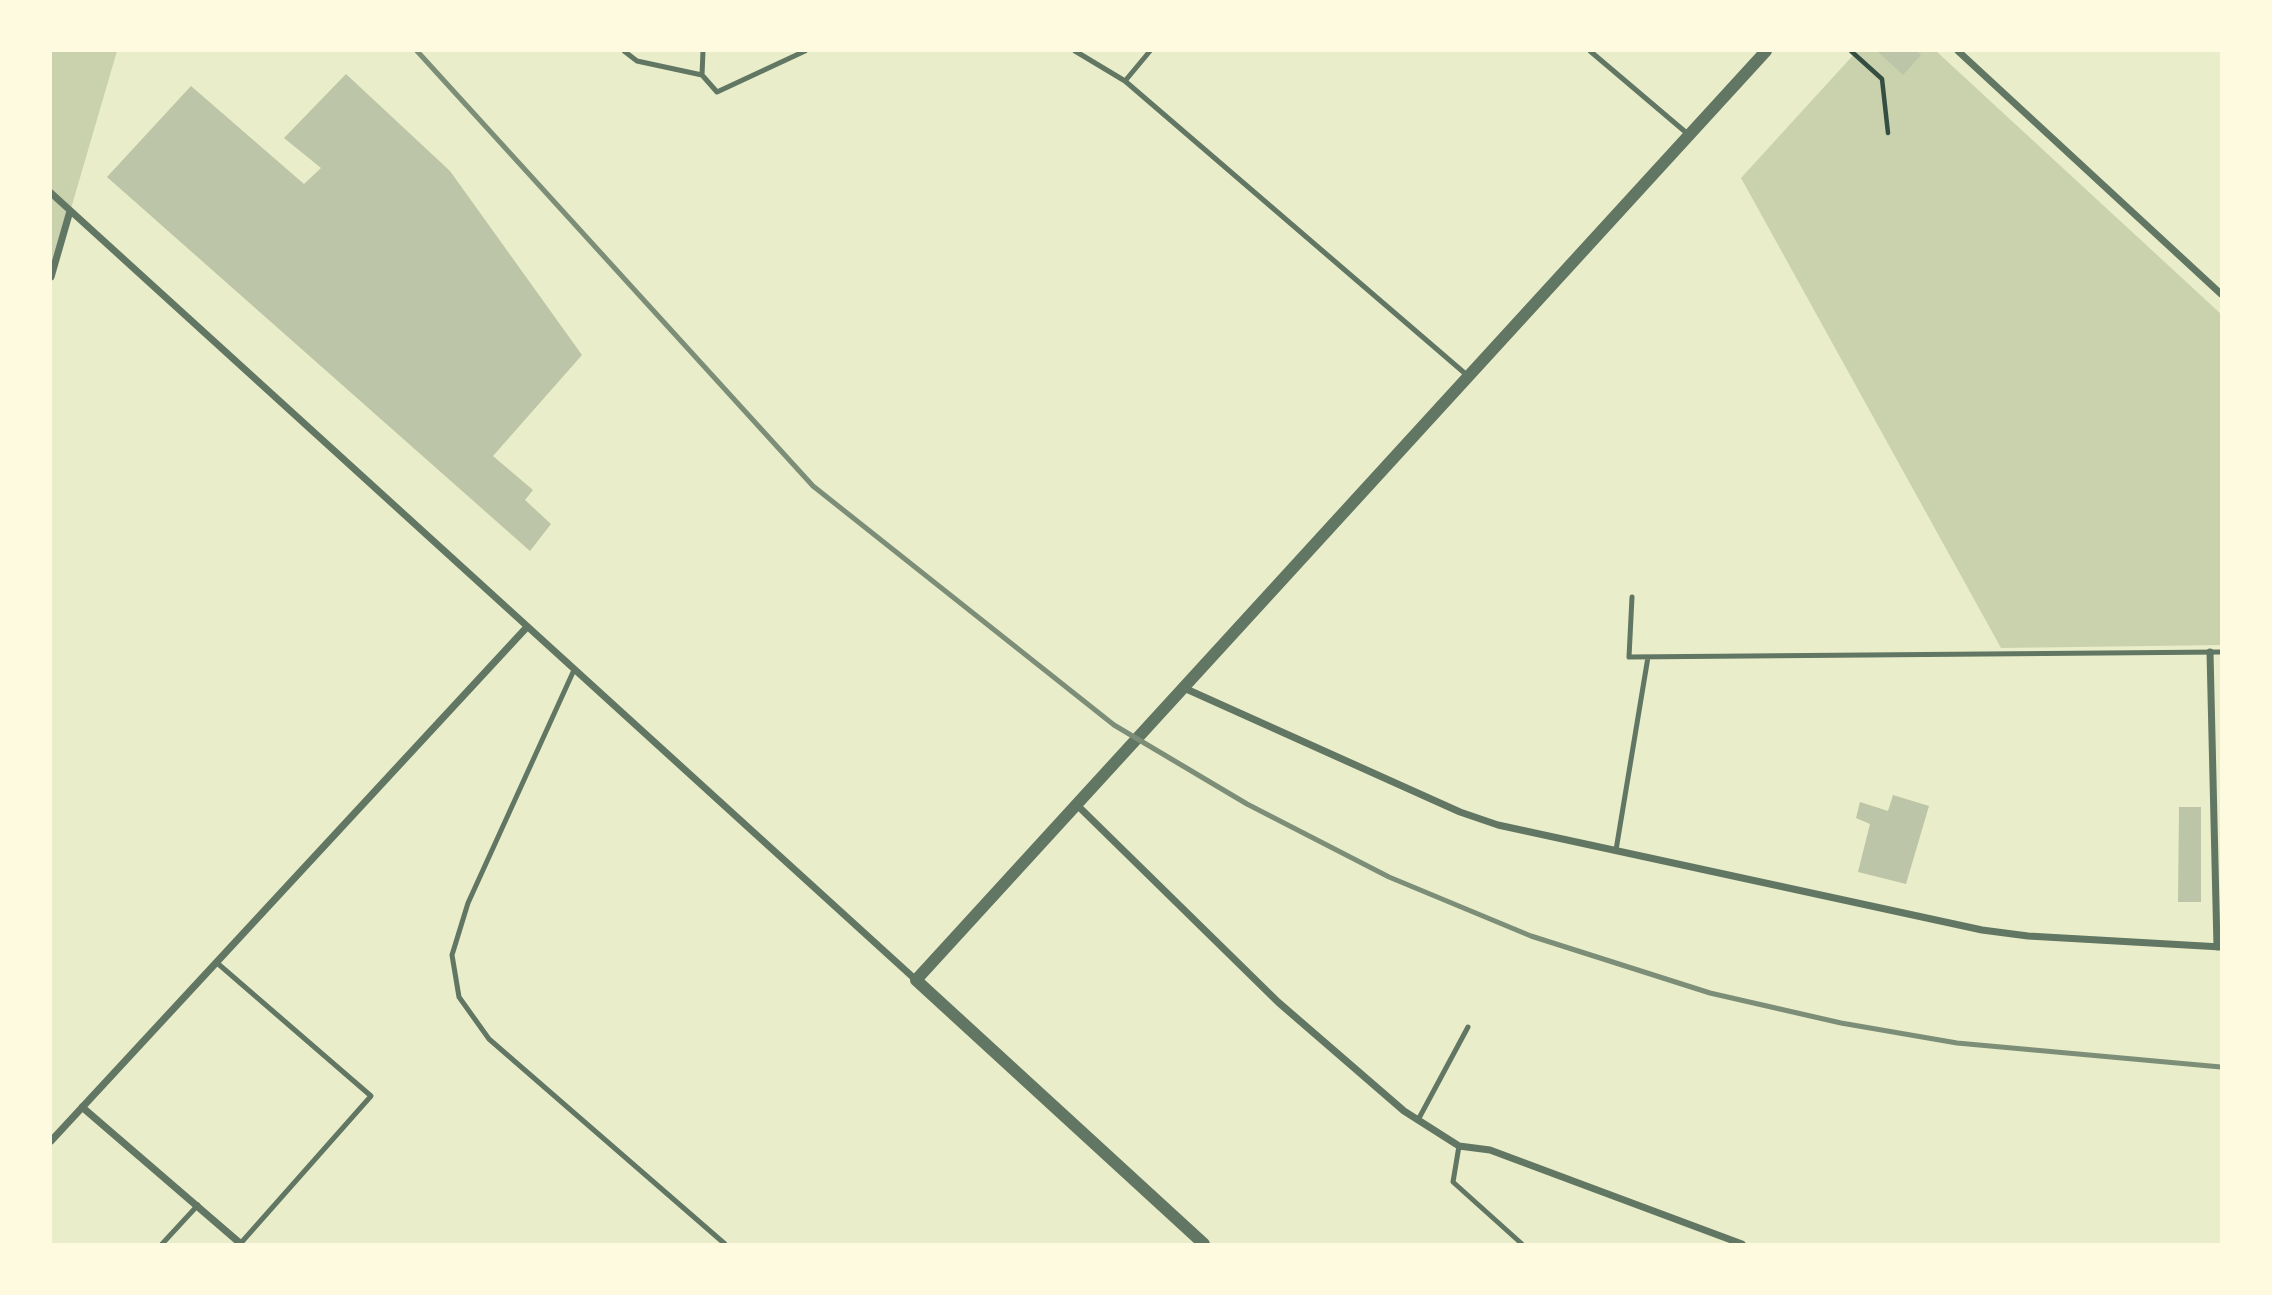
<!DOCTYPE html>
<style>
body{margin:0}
#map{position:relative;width:2272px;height:1295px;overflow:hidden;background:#e9edc9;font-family:"DM Sans",sans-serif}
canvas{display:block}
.frame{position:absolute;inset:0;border:52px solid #fefae0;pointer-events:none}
</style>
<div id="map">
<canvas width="2272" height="1295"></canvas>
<div class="frame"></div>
</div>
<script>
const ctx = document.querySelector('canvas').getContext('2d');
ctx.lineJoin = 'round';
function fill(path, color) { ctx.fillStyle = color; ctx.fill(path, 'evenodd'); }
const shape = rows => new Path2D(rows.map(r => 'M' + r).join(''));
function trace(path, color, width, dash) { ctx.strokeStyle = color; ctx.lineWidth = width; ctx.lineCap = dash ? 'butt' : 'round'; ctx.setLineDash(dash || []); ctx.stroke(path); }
fill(shape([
 [51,51,117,51,51,277],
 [1857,51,1936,51,2221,314,2221,645,2001,648,1741,178]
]), '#cad2ad');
fill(shape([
 [1877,51,1917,51,1921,55,1903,75],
 [346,74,450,171,582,355,493,456,533,490,525,500,551,524,530,551,107,177,191,86,304,184,321,168,284,138],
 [1893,795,1929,806,1906,884,1858,872,1870,824,1856,818,1860,802,1888,811],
 [2179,807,2201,807,2201,902,2178,902]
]), '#bcc5a7');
trace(shape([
 [1851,51,1882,79,1888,133]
]), '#344e41', 4.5);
trace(shape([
 [624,51,637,61,702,75],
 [703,51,702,75,717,92,805,51],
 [1075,51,1125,81,1150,51],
 [1590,51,1689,135],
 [1125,81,1468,376],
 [1632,597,1629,657,2221,652],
 [574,670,468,903,452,955,459,997,489,1039,725,1244],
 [1616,850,1648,657],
 [216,962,371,1096,240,1244],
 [1418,1120,1468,1027],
 [1459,1146,1453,1182,1522,1244],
 [162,1244,198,1205]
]), '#617663', 5);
trace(shape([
 [1958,51,2221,294],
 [51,193,916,980],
 [51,277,70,211],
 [2210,652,2217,947],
 [1184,688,1460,812,1498,825,1982,930,2028,936,2221,947],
 [1077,805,1278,1002,1404,1111,1459,1146,1490,1150,1742,1244],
 [82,1107,241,1244],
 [51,1141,527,627]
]), '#617663', 7);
trace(shape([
 [1204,1244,916,980,1766,51]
]), '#617663', 12);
trace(shape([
 [417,51,813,486,1114,725,1247,804,1389,877,1531,936,1710,993,1841,1023,1957,1043,2221,1067]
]), '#7c8e77', 5);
</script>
